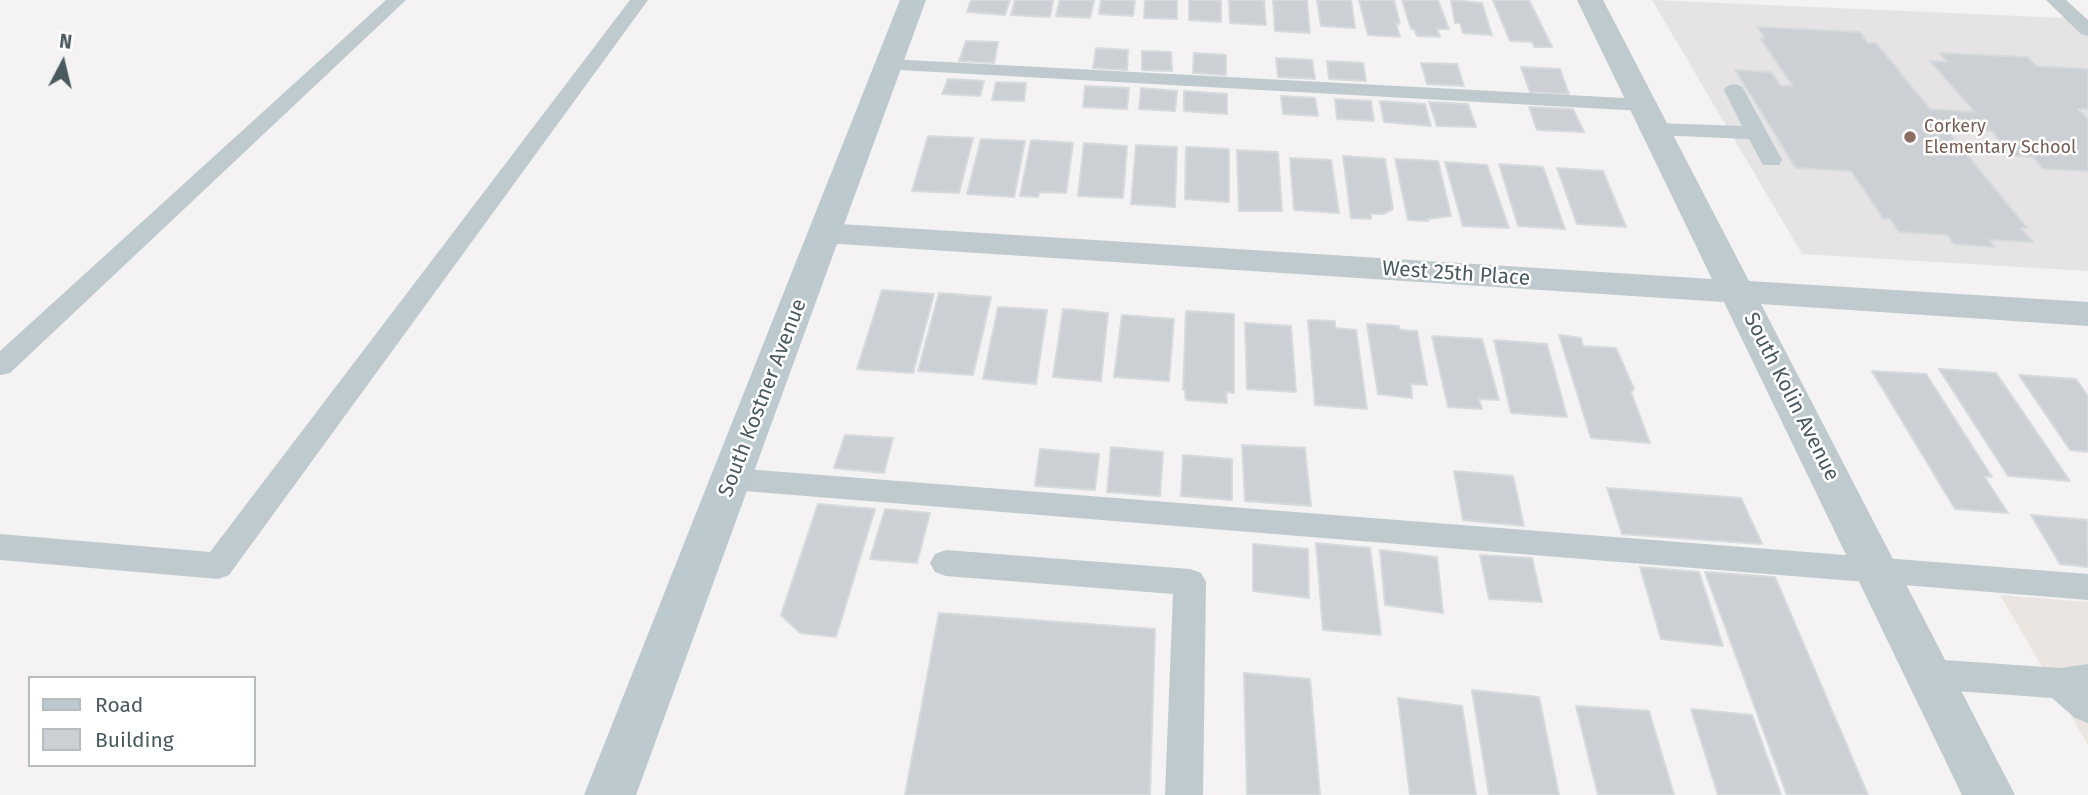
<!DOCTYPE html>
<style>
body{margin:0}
#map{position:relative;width:2088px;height:795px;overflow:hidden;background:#f4f2f2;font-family:"Fira Sans",sans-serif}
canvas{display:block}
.legend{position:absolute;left:28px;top:676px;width:228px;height:91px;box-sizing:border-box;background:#fff;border:2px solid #b7bdbf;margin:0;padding:9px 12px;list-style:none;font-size:21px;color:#4a5a5f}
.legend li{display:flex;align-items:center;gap:14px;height:35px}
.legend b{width:35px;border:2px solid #b7bdbf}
.north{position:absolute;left:28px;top:28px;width:70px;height:70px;-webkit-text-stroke:5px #fff;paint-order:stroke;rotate:7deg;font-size:19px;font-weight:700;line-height:28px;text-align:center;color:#4a5a5f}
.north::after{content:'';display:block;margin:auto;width:24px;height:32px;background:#4a5a5f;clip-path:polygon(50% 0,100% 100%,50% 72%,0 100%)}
</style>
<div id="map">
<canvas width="2088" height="795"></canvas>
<ul class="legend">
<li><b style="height:9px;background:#bccacf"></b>Road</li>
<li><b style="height:19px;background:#ccd0d4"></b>Building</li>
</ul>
<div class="north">N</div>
</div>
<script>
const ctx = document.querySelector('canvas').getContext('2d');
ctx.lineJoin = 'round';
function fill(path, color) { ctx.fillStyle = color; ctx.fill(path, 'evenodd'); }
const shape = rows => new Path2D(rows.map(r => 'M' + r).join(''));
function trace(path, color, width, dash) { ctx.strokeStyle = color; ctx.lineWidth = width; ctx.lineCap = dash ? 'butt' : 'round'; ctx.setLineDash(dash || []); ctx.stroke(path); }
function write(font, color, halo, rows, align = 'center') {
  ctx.font = font + ' "Fira Sans",sans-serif'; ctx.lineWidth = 5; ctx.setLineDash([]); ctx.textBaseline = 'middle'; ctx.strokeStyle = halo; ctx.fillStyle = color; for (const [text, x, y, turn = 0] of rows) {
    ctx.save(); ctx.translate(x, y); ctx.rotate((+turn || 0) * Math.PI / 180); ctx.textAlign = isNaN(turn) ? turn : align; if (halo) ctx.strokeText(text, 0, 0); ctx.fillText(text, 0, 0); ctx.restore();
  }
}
fill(shape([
 [2000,595,2088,602,2088,745]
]), '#eae5e0');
fill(shape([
 [1652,0,2088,19,2088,271,1802,254]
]), '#e5e3e4');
const building = shape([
 [971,0,1010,0,1005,15,967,12,971,0],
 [1015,0,1053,0,1050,17,1011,15,1015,0],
 [1060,0,1094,0,1090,18,1056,16,1060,0],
 [1101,0,1135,0,1133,16,1099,14,1101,0],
 [1145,0,1177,0,1177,19,1144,18,1145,0],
 [1189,0,1221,0,1221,22,1189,20,1189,0],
 [1229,0,1264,0,1266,25,1230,23,1229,0],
 [1273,0,1307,0,1310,33,1275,31,1273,0],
 [1317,0,1351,0,1355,28,1321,26,1317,0],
 [1359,0,1394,0,1400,24,1396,23,1400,37,1368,35,1359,0],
 [1402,0,1438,0,1449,29,1437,29,1440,37,1417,36,1414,29,1411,29,1402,0],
 [1451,0,1482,3,1492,35,1463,33,1460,23,1455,23,1451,0],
 [1493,0,1529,0,1552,47,1534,47,1533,42,1510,41,1493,0],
 [1757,27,1860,32,1868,43,1876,43,1930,109,1975,112,1930,61,1947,62,1940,53,2028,57,2036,66,2088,69,2088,109,2078,109,2088,119,2088,171,2043,169,2033,157,2013,156,1992,131,1946,129,2027,228,2021,228,2033,242,1989,240,1995,247,1954,244,1947,235,1899,232,1890,219,1883,218,1851,171,1796,168,1735,70,1771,72,1781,86,1793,86,1760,38,1765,38,1757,27],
 [966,41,998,42,994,63,959,61,966,41],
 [1096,48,1128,50,1127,70,1093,68,1096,48],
 [1142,51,1171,52,1172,71,1142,70,1142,51],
 [1194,53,1226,55,1226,75,1193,73,1194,53],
 [1276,58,1312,60,1315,79,1278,77,1276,58],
 [1327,61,1363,63,1366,81,1329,79,1327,61],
 [1421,63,1457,64,1464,86,1427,84,1421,63],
 [1521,67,1560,69,1569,94,1530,92,1521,67],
 [948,79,984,81,980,96,942,94,948,79],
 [996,82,1026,83,1024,101,992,100,996,82],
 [1085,86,1129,88,1127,109,1083,107,1085,86],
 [1141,88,1177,91,1175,111,1139,109,1141,88],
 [1184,91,1227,94,1227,114,1184,111,1184,91],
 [1281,96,1315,98,1318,116,1283,114,1281,96],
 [1335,99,1371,101,1374,121,1337,119,1335,99],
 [1380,101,1425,104,1431,126,1384,122,1380,101],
 [1429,102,1468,104,1476,127,1437,126,1429,102],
 [1529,107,1573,109,1584,132,1537,130,1529,107],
 [928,136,973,138,959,193,912,191,928,136],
 [981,139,1025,141,1014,197,967,194,981,139],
 [1031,140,1073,143,1066,193,1040,192,1038,197,1020,196,1031,140],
 [1084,143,1127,146,1123,198,1078,196,1084,143],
 [1136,145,1177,147,1175,207,1131,204,1136,145],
 [1186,147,1229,149,1229,202,1185,199,1186,147],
 [1237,150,1278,152,1282,211,1239,211,1237,150],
 [1343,156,1385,159,1393,209,1383,214,1371,214,1371,219,1351,218,1343,156],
 [1290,158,1331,160,1339,213,1294,210,1290,158],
 [1395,159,1438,161,1451,216,1427,219,1428,221,1408,220,1395,159],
 [1445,162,1487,165,1509,228,1463,226,1445,162],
 [1499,164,1543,167,1565,229,1518,226,1499,164],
 [1557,168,1603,171,1626,227,1577,224,1557,168],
 [882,290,934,294,913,373,857,369,882,290],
 [939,293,991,297,973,375,918,371,939,293],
 [998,307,1047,310,1036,384,983,379,998,307],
 [1063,309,1108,313,1101,381,1053,377,1063,309],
 [1186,311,1234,314,1234,393,1226,392,1227,403,1186,400,1185,390,1183,390,1186,311],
 [1122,315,1174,319,1169,381,1114,377,1122,315],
 [1308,320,1335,321,1335,328,1356,330,1367,409,1315,405,1308,320],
 [1245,323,1291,326,1296,392,1247,389,1245,323],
 [1367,324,1399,326,1400,330,1417,331,1427,385,1411,384,1412,398,1378,394,1367,324],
 [1559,335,1581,338,1583,346,1616,348,1634,389,1631,392,1650,443,1591,438,1559,335],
 [1432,336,1482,339,1499,400,1479,399,1482,409,1448,407,1432,336],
 [1494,340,1547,344,1567,417,1511,413,1494,340],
 [1939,369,1996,373,2070,481,2008,476,1939,369],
 [1872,371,1926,374,1992,477,1984,476,2008,513,1955,509,1872,371],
 [2019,375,2076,379,2088,396,2088,452,2070,450,2019,375],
 [845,435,893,438,884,473,834,468,845,435],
 [1242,445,1305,448,1311,506,1245,501,1242,445],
 [1111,447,1163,452,1160,496,1107,492,1111,447],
 [1040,449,1099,454,1095,490,1035,486,1040,449],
 [1183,455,1232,459,1232,500,1181,496,1183,455],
 [1454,471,1513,476,1524,526,1463,520,1454,471],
 [1607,488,1741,498,1762,544,1622,534,1607,488],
 [818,504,875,509,836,637,800,633,781,615,818,504],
 [885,509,930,513,917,563,870,559,885,509],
 [2031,515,2087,520,2088,567,2060,564,2031,515],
 [1316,543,1370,548,1381,635,1323,630,1316,543],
 [1253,544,1308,549,1309,598,1253,591,1253,544],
 [1380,550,1437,557,1443,613,1385,605,1380,550],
 [1480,555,1532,558,1542,602,1489,599,1480,555],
 [1640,567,1699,572,1723,646,1661,639,1640,567],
 [1705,572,1775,577,1868,795,1787,795,1705,572],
 [939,613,1155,629,1150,795,905,795,939,613],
 [1244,673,1310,679,1320,795,1247,795,1244,673],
 [1472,690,1539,697,1559,795,1489,795,1472,690],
 [1398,698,1462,706,1476,795,1410,795,1398,698],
 [1576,706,1649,711,1674,795,1598,795,1576,706],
 [1691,709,1752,715,1781,795,1718,795,1691,709]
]);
fill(building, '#ccd0d4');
trace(building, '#d6dadd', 2);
fill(shape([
 [386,0,406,0,10,373,0,375,0,351,386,0],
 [630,0,648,0,229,575,218,579,0,560,0,534,210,552,630,0],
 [2046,0,2066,0,2088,20,2088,36,2081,34,2046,0],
 [888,59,1643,99,1650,101,1653,105,1650,109,1643,111,881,69,878,65,881,61,888,59],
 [1734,84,1741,86,1744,90,1782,160,1779,165,1763,165,1749,139,1655,135,1647,134,1644,129,1647,124,1655,123,1742,126,1724,90,1727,86,1734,84],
 [732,468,2088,574,2088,600,732,490,721,487,717,479,721,471,732,468],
 [946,550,1190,569,1201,573,1206,582,1203,795,1165,795,1173,594,946,576,935,572,930,563,935,554,946,550],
 [1929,659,2060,668,2088,664,2088,723,2075,718,2052,698,1929,689,1917,685,1912,674,1917,663,1929,659]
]), '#becacd');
fill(shape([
 [1577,0,1603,0,1749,281,2088,302,2088,326,1761,304,2015,795,1962,795,1724,302,825,243,813,240,808,233,813,226,825,223,1712,279,1577,0]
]), '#becacd');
fill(shape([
 [900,0,926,0,636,795,584,795,900,0]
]), '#bccacf');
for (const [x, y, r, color] of [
 [1910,137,7,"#8d6e63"]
]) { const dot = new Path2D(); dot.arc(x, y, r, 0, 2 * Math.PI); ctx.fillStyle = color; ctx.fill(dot); trace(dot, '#fff', 2.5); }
write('18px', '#785e54', '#fff', [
 ["Corkery",1924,127],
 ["Elementary School",1924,148]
], 'left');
write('21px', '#4a5a5f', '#fff', [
 ["West 25th Place",1456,274,4],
 ["South Kolin Avenue",1791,397,63],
 ["South Kostner Avenue",763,398,-69]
]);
</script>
